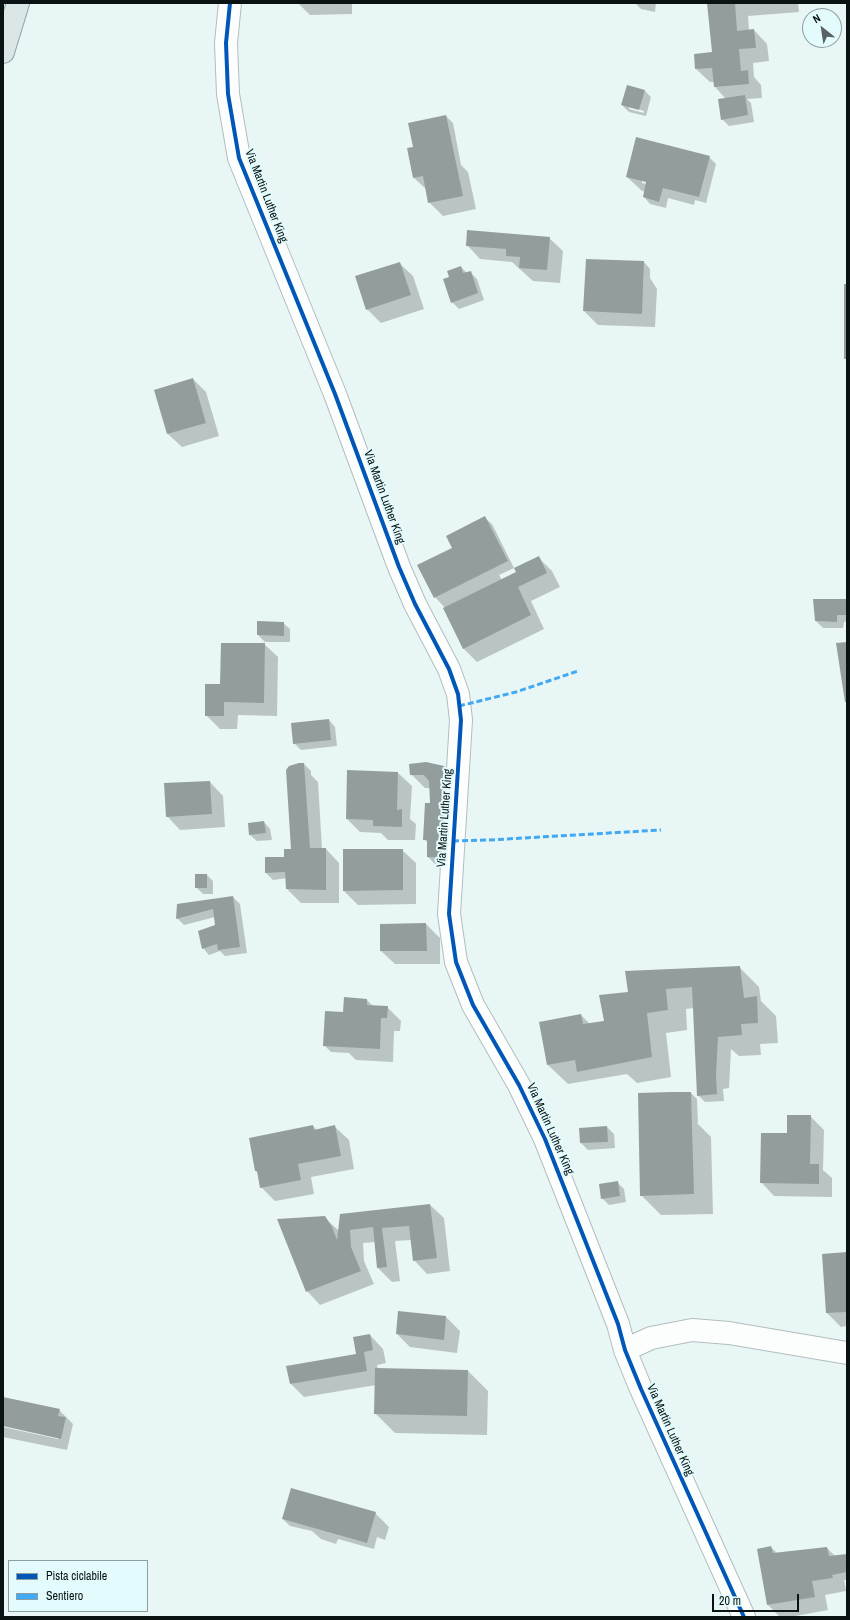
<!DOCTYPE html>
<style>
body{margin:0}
#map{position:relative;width:850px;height:1620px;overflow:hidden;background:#e9f6f6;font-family:"Archivo Narrow",sans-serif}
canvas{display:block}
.frame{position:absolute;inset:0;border:4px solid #0a1213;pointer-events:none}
.legend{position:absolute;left:8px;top:1560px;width:140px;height:52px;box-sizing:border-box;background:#e3fbfc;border:1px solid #8c9e9f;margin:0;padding:5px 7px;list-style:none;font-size:12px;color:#0a1213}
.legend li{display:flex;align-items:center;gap:8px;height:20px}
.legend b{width:20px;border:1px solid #8c9e9f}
.north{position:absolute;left:802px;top:8px;width:40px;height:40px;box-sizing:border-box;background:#e3fbfc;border:1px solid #8c9e9f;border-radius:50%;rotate:330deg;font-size:11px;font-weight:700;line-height:16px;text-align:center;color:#0a1213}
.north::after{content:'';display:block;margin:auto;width:14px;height:18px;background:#586262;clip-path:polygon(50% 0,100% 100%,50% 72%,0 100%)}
.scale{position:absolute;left:712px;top:1594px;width:87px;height:18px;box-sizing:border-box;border:2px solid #0a1213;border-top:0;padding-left:5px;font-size:12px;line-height:14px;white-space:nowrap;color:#0a1213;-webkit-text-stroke:3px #e3fbfc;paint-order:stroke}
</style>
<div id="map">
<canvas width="850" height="1620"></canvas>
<div class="frame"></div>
<ul class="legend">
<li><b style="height:5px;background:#0057b8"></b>Pista ciclabile</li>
<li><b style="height:5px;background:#3fa9f5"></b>Sentiero</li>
</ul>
<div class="north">N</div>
<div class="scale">20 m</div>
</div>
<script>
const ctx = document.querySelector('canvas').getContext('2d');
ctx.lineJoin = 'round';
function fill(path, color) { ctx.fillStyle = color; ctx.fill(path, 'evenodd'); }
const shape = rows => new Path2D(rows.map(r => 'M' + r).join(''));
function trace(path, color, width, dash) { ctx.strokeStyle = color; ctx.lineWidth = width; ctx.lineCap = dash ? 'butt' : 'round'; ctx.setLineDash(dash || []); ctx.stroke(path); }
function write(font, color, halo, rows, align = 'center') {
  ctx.font = font + ' "Archivo Narrow",sans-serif'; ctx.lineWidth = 4; ctx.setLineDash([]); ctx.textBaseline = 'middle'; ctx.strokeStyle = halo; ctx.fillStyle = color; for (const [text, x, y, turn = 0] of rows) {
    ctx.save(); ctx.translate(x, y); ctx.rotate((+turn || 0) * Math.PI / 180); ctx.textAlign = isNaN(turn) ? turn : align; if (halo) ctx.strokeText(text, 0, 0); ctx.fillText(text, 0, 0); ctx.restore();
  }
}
fill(shape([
 [298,3,352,3,352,14,310,15],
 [635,3,656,3,655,12,641,9],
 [708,3,798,3,799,12,748,16,749,31,754,30,767,44,769,61,753,63,754,77,761,85,762,98,747,99,751,103,754,122,729,126,722,119,726,99,715,87,714,82,710,82,696,69,713,53],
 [645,91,651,97,646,116,629,112,622,105],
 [629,106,644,111,644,113,629,109],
 [446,116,453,123,461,165,468,172,476,209,443,216,429,202,427,190,414,178,408,149,414,148],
 [709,157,716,164,706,203,695,200,694,205,668,198,666,208,650,204,644,197,645,192,641,190,627,177],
 [642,180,651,183,651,185,642,183],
 [549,238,563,251,560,283,533,281,512,262,480,259,467,245],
 [644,262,650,269,650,278,657,289,655,327,598,325,584,311],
 [399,263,413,276,424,309,381,323,367,309],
 [461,267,467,273,470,272,477,279,484,300,459,309,452,302,451,277],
 [193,379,206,392,219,436,182,447,168,434,155,390],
 [485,518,492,524,514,568,499,575,502,580,518,573,538,557,552,571,560,587,531,601,544,629,477,662,463,648,445,608,435,597,453,548],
 [847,600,847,621,844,622,843,628,823,628,816,621],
 [283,623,290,629,290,642,265,642,258,635],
 [264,644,278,657,277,716,238,715,237,729,220,729,206,715,221,685],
 [329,720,335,727,337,746,301,750,294,743],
 [304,764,311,771,311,775,318,782,322,849,326,849,339,863,339,903,301,903,287,889,287,878,273,880,266,873,266,858,284,858,292,850,290,767],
 [443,767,457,781,441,870,428,857,428,843,424,839,431,804,431,788,425,788,411,774],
 [398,773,412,786,410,819,416,824,415,840,388,840,381,833,360,832,347,819],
 [210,782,223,796,225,827,180,830,167,816],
 [264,822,270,829,272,840,257,841,250,835],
 [344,850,402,850,416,863,416,904,358,905,344,891],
 [207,875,213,881,213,894,203,894,196,887],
 [233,897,240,904,247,953,225,956,220,951,209,955,203,948,216,925,215,917,184,925,177,918],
 [426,924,440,938,440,964,395,964,381,951],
 [739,967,759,987,761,1001,776,1016,778,1043,760,1044,761,1055,739,1056,731,1049,729,1088,723,1089,724,1101,705,1102,698,1095,694,1008,686,1009,687,1030,666,1033,671,1077,637,1083,627,1074,568,1084,548,1065,581,1015,590,1024,605,1021,629,993],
 [367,1000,374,1007,387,1007,401,1021,400,1031,394,1031,393,1062,356,1060,349,1053,331,1052,324,1045,344,1014],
 [691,1093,697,1099,698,1123,697,1123,711,1137,713,1214,661,1215,641,1195],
 [810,1116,824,1130,823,1170,832,1178,832,1197,774,1196,761,1182,788,1134],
 [313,1126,317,1130,335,1127,349,1140,354,1169,311,1177,314,1194,275,1201,261,1187,258,1173,256,1171],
 [607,1127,614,1134,615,1148,588,1150,581,1143],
 [617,1182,624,1189,626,1202,609,1205,602,1198],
 [430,1205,444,1218,450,1271,427,1274,414,1260,411,1240,395,1241,400,1281,392,1282,378,1268,375,1242,363,1243,364,1261,374,1284,320,1305,307,1291,324,1217,339,1231],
 [847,1253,847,1326,841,1327,827,1313,823,1255],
 [399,1312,446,1317,460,1331,457,1353,410,1347,397,1334],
 [370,1335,383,1349,386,1363,377,1365,378,1369,468,1371,488,1391,487,1435,395,1433,375,1413,376,1385,304,1397,291,1384,357,1354],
 [3,1398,59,1410,73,1424,67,1450,3,1437,3,1427,58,1439,59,1437,3,1425],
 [375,1513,389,1527,385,1540,377,1537,374,1549,338,1539,336,1544,321,1539,312,1531,290,1526,283,1519],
 [771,1547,777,1553,827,1548,835,1556,847,1555,847,1580,844,1580,846,1591,825,1595,828,1610,790,1617,780,1617,768,1605,758,1549]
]), '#0003');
fill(shape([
 [707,3,735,3,737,31,754,29,756,48,739,49,741,71,748,70,749,84,714,87,712,68,695,69,694,54,712,52],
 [627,85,645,90,639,110,621,105],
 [745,95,748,115,721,120,718,99],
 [446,115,463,196,428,203,423,176,413,178,407,148,413,147,408,123],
 [636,137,710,156,699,197,663,188,659,202,643,197,646,182,626,177],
 [467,230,550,237,547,270,519,268,520,257,506,256,506,249,466,246],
 [586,259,644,261,642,314,583,311],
 [400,262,411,295,366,310,355,276],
 [461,266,463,273,471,271,478,293,451,303,443,279,449,277,447,271],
 [844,284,847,284,847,359,844,359],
 [193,378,206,423,167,434,154,390],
 [485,516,508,561,434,598,417,565,452,548,446,536],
 [539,556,547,573,518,587,531,615,463,649,443,608,516,572,514,568],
 [813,599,847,599,847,615,837,615,837,622,815,621],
 [257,621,284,622,284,636,257,635],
 [847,642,847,702,845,702,836,643],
 [221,643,265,643,264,703,224,702,224,716,205,716,205,684,220,684],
 [329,719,331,740,293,744,291,723],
 [426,762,444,766,448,773,446,858,427,857,427,840,423,840,425,803,430,803,429,781,424,775,410,775,409,764],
 [299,763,304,763,310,848,326,848,326,890,286,889,285,872,265,873,265,857,284,857,284,849,291,849,286,770,289,766],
 [347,770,398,772,397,810,402,809,402,827,373,826,373,820,346,819],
 [210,781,212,814,166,817,164,783],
 [264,821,266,833,249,835,248,823],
 [343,849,403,849,403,890,343,891],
 [195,874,207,874,207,888,195,888],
 [233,896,240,947,218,950,217,944,202,949,198,931,215,925,213,909,176,919,177,904],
 [426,923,427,951,380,951,380,924],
 [740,966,744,998,757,996,758,1023,741,1024,742,1035,718,1037,716,1075,717,1094,697,1096,692,987,666,989,668,1010,647,1013,652,1057,577,1072,575,1060,547,1065,539,1022,581,1014,583,1024,604,1021,599,995,628,992,625,971],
 [344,997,367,999,367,1005,388,1006,387,1018,381,1018,380,1049,323,1046,325,1011,343,1012],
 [671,1092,691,1092,694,1194,640,1196,638,1093],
 [787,1115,811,1115,810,1164,819,1164,819,1184,760,1183,761,1133,787,1133],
 [313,1125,314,1130,335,1125,341,1156,298,1164,301,1180,260,1188,257,1171,255,1171,249,1138],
 [607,1126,608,1142,580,1143,579,1128],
 [618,1181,620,1196,601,1199,599,1184],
 [430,1204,437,1258,413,1261,409,1226,382,1228,387,1267,377,1268,373,1227,350,1230,351,1247,361,1271,306,1292,277,1219,325,1216,332,1227,337,1240,340,1214],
 [847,1252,847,1312,826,1313,822,1254],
 [398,1311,446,1316,444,1340,396,1334],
 [370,1334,373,1350,364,1352,367,1371,290,1384,286,1366,356,1354,353,1337],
 [375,1368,468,1370,467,1416,374,1414],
 [3,1397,60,1409,58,1416,66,1417,61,1439,3,1426],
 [291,1488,376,1512,367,1543,282,1519],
 [771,1546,773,1553,827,1547,829,1556,847,1554,847,1572,832,1575,833,1578,812,1581,815,1597,767,1605,757,1549]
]), '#949d9e');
const street = shape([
 [230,3,226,43,228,94,239,158,335,394,399,567,415,604,449,669,458,694,461,720,449,914,456,962,473,1005,519,1085,545,1139,618,1324,625,1350,641,1389,744,1617],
 [625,1350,651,1338,692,1330,729,1333,847,1353]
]);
const primary = shape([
 [3,52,18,3]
]);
trace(street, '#b3bdbe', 24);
trace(primary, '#8ca2a4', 24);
trace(street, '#fcfefe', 22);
trace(primary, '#dbe6e6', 22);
trace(shape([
 [459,706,516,692,578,671],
 [453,841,489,840,661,830]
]), '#3fa9f5', 3, [6, 3]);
trace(shape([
 [230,3,226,43,228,94,239,158,335,394,399,567,415,604,449,669,458,694,461,720,449,914,456,962,473,1005,519,1085,545,1139,618,1324,625,1350,641,1389,744,1617]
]), '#0057b8', 4);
write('12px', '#0a1213', '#e3fbfc', [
 ["Via Martin Luther King",266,196,69],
 ["Via Martin Luther King",384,497,70],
 ["Via Martin Luther King",445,818,-86],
 ["Via Martin Luther King",550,1129,66],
 ["Via Martin Luther King",670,1430,66]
]);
</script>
